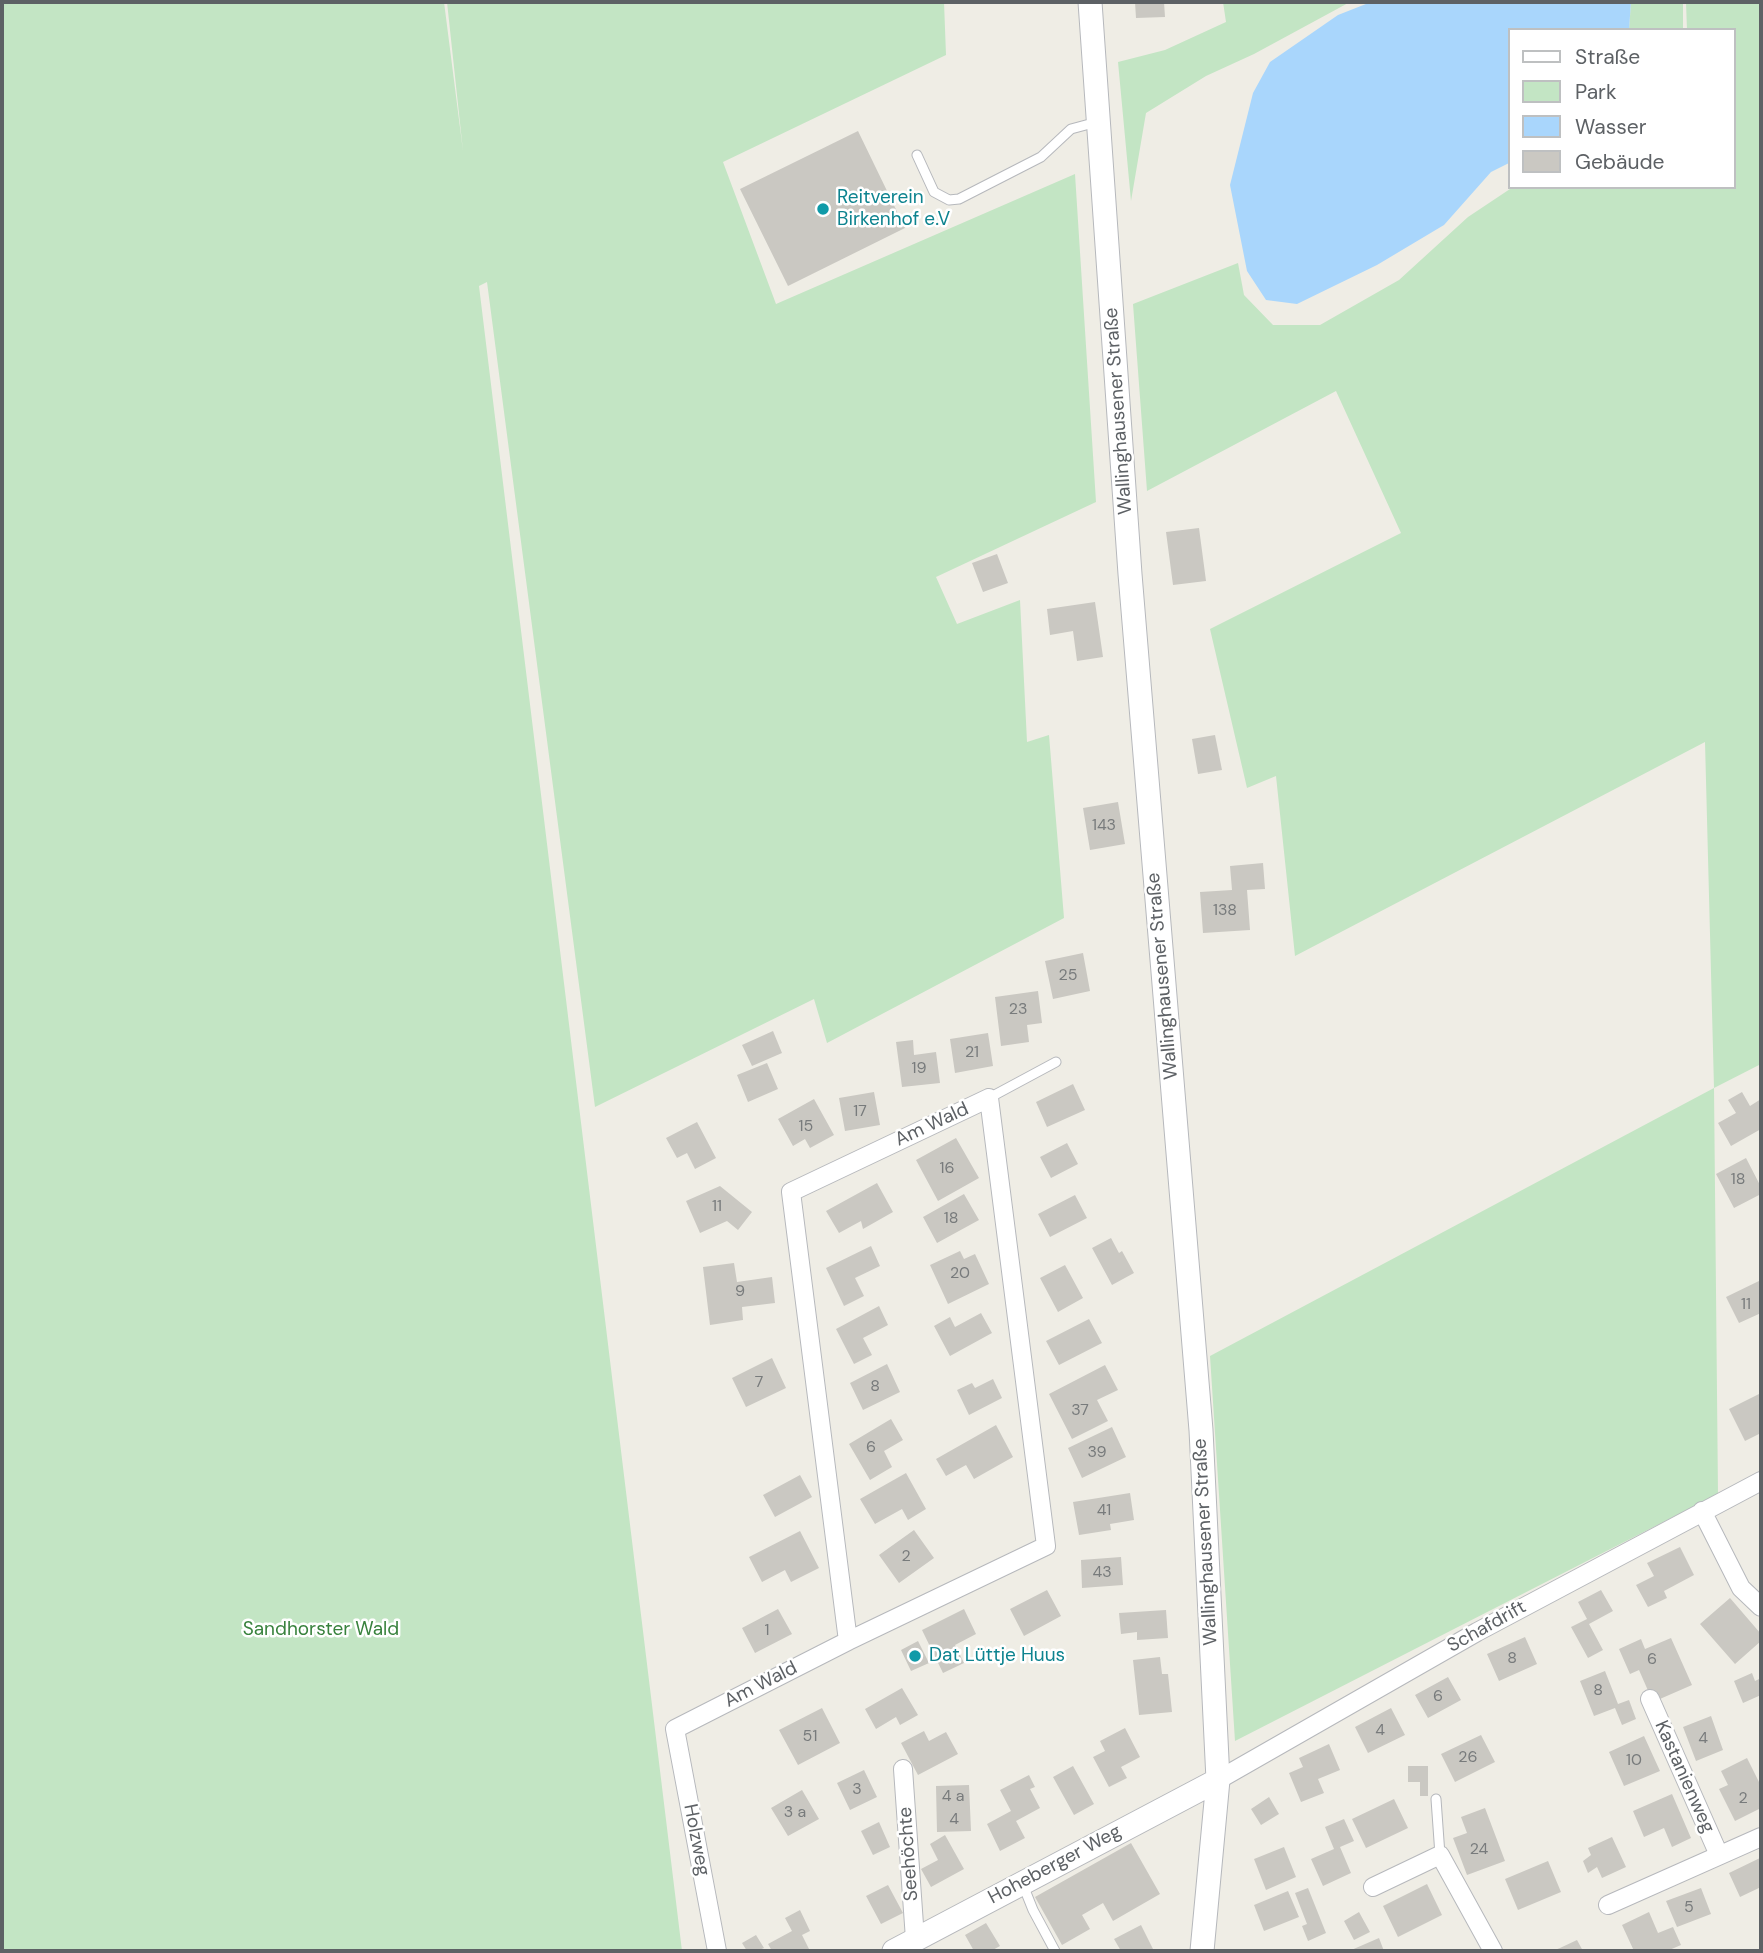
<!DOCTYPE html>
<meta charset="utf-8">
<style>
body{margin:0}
#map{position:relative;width:1763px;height:1953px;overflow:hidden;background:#efede5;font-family:"DM Sans",sans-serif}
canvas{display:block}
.frame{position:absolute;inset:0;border:4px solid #5d6165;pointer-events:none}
.legend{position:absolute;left:1508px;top:28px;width:228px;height:161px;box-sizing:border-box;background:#fff;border:2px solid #bec0c1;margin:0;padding:9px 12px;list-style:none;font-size:21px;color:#5d6165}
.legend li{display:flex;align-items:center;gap:14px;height:35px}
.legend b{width:35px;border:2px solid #bec0c1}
</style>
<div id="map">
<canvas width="1763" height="1953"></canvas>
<div class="frame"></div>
<ul class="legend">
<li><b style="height:9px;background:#fff"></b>Straße</li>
<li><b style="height:19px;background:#c3e5c4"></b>Park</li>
<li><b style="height:19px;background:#a9d6fc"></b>Wasser</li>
<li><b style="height:19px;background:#cac8c2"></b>Gebäude</li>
</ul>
</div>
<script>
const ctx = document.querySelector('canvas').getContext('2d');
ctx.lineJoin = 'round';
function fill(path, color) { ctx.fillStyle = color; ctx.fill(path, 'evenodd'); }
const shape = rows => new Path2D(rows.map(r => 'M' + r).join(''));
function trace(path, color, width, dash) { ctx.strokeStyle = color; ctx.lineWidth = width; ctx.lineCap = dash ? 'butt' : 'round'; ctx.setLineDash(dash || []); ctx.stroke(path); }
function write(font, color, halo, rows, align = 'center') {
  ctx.font = font + ' "DM Sans",sans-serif'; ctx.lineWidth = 5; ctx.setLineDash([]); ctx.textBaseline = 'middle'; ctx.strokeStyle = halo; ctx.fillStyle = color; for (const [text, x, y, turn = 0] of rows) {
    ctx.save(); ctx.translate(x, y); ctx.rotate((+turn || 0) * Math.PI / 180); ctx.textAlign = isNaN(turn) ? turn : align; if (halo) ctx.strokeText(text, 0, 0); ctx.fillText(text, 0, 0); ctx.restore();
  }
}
fill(shape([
 [2,2,444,2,463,151,447,2,944,2,946,55,723,162,776,304,1075,174,1096,502,936,577,957,624,1020,600,1027,742,1049,735,1064,918,827,1043,814,999,595,1107,487,282,479,286,682,1951,2,1951],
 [1223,2,1350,2,1254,54,1206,76,1146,113,1131,201,1118,62,1165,50,1226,22],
 [1631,2,1683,2,1683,30,1629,30],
 [1686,2,1761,2,1761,1064,1714,1088,1718,1494,1235,1741,1210,1356,1714,1088,1705,742,1295,956,1276,776,1247,788,1210,629,1401,533,1336,391,1147,491,1133,304,1238,263,1244,295,1273,325,1320,325,1399,280,1468,217,1513,187,1733,187,1733,30,1687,30]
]), '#c3e5c4');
fill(shape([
 [1371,2,1631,2,1629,30,1509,30,1509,163,1491,172,1444,225,1377,265,1297,304,1266,300,1247,271,1230,185,1253,93,1270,62,1338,15]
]), '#a9d6fc');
fill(shape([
 [1135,2,1164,2,1165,17,1136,18],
 [858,131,905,228,788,286,740,189],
 [1199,528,1206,581,1173,585,1166,532],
 [997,554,1008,583,983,592,972,563],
 [1095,602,1103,657,1077,661,1073,631,1050,635,1047,609],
 [1215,735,1222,770,1198,774,1192,739],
 [1118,802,1125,844,1090,850,1083,808],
 [1263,863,1265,889,1247,890,1250,930,1203,933,1200,892,1232,890,1230,866],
 [1083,953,1090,991,1053,999,1045,961],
 [1038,991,1042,1023,1027,1025,1029,1042,1001,1046,995,997],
 [773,1031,782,1053,752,1066,742,1045],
 [988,1033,993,1066,955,1073,950,1039],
 [913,1040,914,1055,936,1052,940,1083,902,1087,896,1042],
 [767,1063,778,1089,748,1102,737,1075],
 [1073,1084,1085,1110,1047,1127,1036,1102],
 [874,1092,880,1125,845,1131,839,1098],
 [1742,1092,1750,1106,1761,1099,1761,1129,1731,1146,1718,1123,1736,1113,1728,1100],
 [814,1099,834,1135,810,1148,805,1139,793,1146,778,1119],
 [697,1122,716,1158,695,1169,687,1153,677,1158,666,1138],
 [956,1138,979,1178,938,1201,916,1160],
 [1067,1143,1078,1164,1051,1178,1040,1157],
 [1746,1158,1761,1187,1761,1194,1734,1208,1716,1174],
 [877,1183,893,1212,863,1229,861,1221,839,1233,826,1211],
 [720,1186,752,1212,738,1230,727,1221,700,1233,686,1201],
 [964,1194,979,1220,937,1243,923,1217],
 [1075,1195,1087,1218,1050,1237,1038,1214],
 [1111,1238,1119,1253,1122,1251,1134,1273,1112,1285,1092,1248],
 [871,1246,880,1266,855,1278,864,1296,844,1306,826,1268],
 [960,1251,964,1259,975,1254,989,1284,948,1304,930,1265],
 [734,1263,737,1282,772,1277,775,1303,742,1307,743,1320,710,1325,703,1267],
 [1065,1265,1083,1298,1058,1312,1040,1278],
 [1761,1280,1761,1313,1739,1323,1726,1297],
 [879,1306,888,1325,863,1338,872,1355,854,1364,836,1329],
 [981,1313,992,1333,950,1356,934,1326,950,1317,955,1327],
 [1089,1319,1102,1343,1059,1365,1046,1341],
 [772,1358,786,1388,746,1407,732,1378],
 [887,1364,900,1392,863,1410,850,1383],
 [1105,1365,1118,1390,1097,1400,1108,1421,1072,1439,1049,1394],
 [993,1379,1002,1398,969,1415,957,1390,972,1383,975,1388],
 [1761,1393,1761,1433,1745,1441,1729,1409],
 [891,1419,903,1440,884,1451,892,1467,870,1480,849,1444],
 [996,1425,1013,1457,974,1479,966,1465,946,1476,936,1459],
 [1112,1427,1126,1457,1082,1478,1068,1448],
 [906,1473,926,1509,908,1520,902,1509,875,1524,860,1499],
 [800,1475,812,1497,775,1517,763,1495],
 [1130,1493,1134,1520,1110,1524,1111,1530,1079,1535,1073,1502],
 [914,1530,934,1558,899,1583,879,1555],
 [800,1531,819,1568,791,1582,785,1570,762,1582,749,1557],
 [1680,1547,1694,1575,1664,1591,1667,1598,1648,1607,1636,1585,1654,1576,1647,1563],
 [1121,1557,1123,1585,1082,1588,1081,1560],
 [1047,1590,1061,1616,1024,1636,1010,1609],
 [1601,1590,1613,1611,1589,1624,1603,1650,1588,1658,1571,1627,1587,1619,1578,1602],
 [1730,1598,1761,1634,1761,1641,1735,1664,1700,1624],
 [778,1609,792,1634,755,1653,742,1628],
 [964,1609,976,1634,955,1645,964,1663,943,1673,922,1630],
 [1166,1610,1168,1638,1137,1640,1137,1632,1121,1634,1119,1613],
 [1525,1637,1537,1664,1499,1681,1487,1654],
 [1671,1638,1692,1685,1653,1702,1639,1670,1630,1674,1619,1649,1641,1639,1645,1649],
 [918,1641,929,1663,911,1671,901,1650],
 [1160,1657,1162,1674,1168,1674,1172,1712,1139,1715,1133,1660],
 [1605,1671,1618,1704,1629,1700,1636,1719,1622,1725,1615,1708,1594,1716,1580,1681],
 [1752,1673,1755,1681,1761,1678,1761,1695,1743,1703,1734,1681],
 [1448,1677,1461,1700,1428,1718,1415,1695],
 [902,1688,918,1715,900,1725,896,1717,876,1729,865,1709],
 [822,1708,840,1743,798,1765,779,1730],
 [1391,1708,1405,1735,1368,1753,1355,1727],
 [1711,1716,1723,1750,1696,1761,1683,1727],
 [1125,1728,1140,1757,1121,1767,1127,1778,1109,1787,1093,1757,1105,1751,1100,1741],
 [924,1731,929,1741,946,1732,958,1754,918,1775,901,1743],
 [1481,1735,1495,1762,1455,1782,1441,1754],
 [1644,1736,1660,1771,1624,1786,1609,1752],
 [1329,1744,1340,1770,1318,1779,1324,1793,1301,1802,1289,1773,1303,1767,1299,1758],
 [1747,1758,1761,1786,1761,1808,1735,1821,1719,1789,1728,1785,1721,1771],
 [1073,1766,1094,1804,1074,1815,1053,1777],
 [1408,1766,1428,1766,1428,1796,1420,1796,1420,1782,1408,1782],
 [864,1770,877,1797,850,1810,837,1783],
 [1029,1775,1035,1787,1030,1789,1040,1808,1016,1821,1025,1838,1000,1851,987,1824,1011,1811,1000,1790],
 [969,1785,971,1831,937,1832,936,1786],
 [802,1790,819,1819,788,1836,771,1808],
 [1672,1794,1691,1838,1672,1847,1664,1828,1644,1837,1633,1811],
 [1269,1797,1279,1814,1261,1825,1251,1809],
 [1394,1799,1408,1828,1366,1848,1352,1819],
 [1485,1808,1505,1861,1467,1875,1453,1838,1467,1833,1461,1817],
 [1344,1819,1354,1841,1340,1847,1351,1873,1323,1886,1311,1859,1334,1849,1325,1827],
 [879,1822,890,1847,873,1855,861,1831],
 [945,1835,964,1869,931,1887,921,1869,938,1860,930,1844],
 [1612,1837,1626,1867,1602,1878,1597,1867,1588,1873,1583,1861,1591,1855,1588,1848],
 [1131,1843,1160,1894,1113,1921,1103,1903,1082,1915,1090,1929,1062,1945,1035,1897],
 [1284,1847,1296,1877,1266,1890,1254,1859],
 [1760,1858,1761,1887,1740,1897,1729,1873],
 [1548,1861,1561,1892,1518,1910,1505,1879],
 [1427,1884,1442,1915,1398,1937,1383,1906],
 [888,1885,903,1913,881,1924,866,1896],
 [1308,1888,1326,1933,1308,1941,1302,1926,1307,1924,1295,1893],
 [1701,1888,1711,1914,1677,1927,1666,1901],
 [1288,1891,1299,1917,1264,1931,1254,1905],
 [800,1910,810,1931,802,1935,810,1951,772,1951,768,1944,792,1931,785,1918],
 [1359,1912,1370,1932,1354,1940,1344,1921],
 [1649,1912,1658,1933,1673,1927,1681,1945,1667,1951,1634,1951,1622,1925],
 [986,1923,1000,1946,991,1951,974,1951,965,1935],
 [1141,1925,1154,1951,1121,1951,1114,1939],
 [756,1935,764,1948,757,1951,747,1951,742,1943],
 [1379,1938,1384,1951,1349,1951],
 [1577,1940,1583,1951,1552,1951,1560,1948]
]), '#cac8c2');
const service = shape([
 [917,155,934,192,949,200,959,199,1041,157,1071,129,1097,122],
 [989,1098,1056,1062],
 [1436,1799,1440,1855],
 [1023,1885,1033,1910,1055,1951]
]);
const minor = shape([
 [1702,1511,1741,1588,1761,1607],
 [1650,1699,1719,1855],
 [903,1769,915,1939],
 [1218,1780,1477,1632,1761,1481],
 [1373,1887,1440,1855,1493,1951],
 [1608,1905,1761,1837],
 [717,1951,675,1729,848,1641,1046,1546,989,1098,791,1192,848,1641]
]);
const tertiary = shape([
 [1090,2,1130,574,1201,1430,1218,1780,1202,1951],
 [894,1951,1218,1780]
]);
trace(service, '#b6b8bc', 11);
trace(minor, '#b6b8bc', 20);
trace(tertiary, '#b6b8bc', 25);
trace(service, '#fff', 9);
trace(minor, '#fff', 18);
trace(tertiary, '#fff', 23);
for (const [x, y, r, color] of [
 [823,209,7,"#0f9aa8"],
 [915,1656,7,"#0f9aa8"]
]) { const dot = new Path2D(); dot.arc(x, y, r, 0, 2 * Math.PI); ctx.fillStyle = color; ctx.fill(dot); trace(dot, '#fff', 2.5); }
write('16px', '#787b7c', null, [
 ["143",1104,826],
 ["138",1225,911],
 ["25",1068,976],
 ["23",1018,1010],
 ["21",972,1053],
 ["19",919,1069],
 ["17",860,1112],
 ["15",806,1127],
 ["16",947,1169],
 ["18",1738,1180],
 ["11",717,1207],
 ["18",951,1219],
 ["20",960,1274],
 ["9",740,1292],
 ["11",1746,1305],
 ["7",759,1383],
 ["8",875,1387],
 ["37",1080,1411],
 ["6",871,1448],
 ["39",1097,1453],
 ["41",1104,1511],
 ["2",906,1557],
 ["43",1102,1573],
 ["1",767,1631],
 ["8",1512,1659],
 ["6",1652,1660],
 ["8",1598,1691],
 ["6",1438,1697],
 ["4",1380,1731],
 ["51",810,1737],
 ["4",1703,1739],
 ["26",1468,1758],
 ["10",1634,1761],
 ["3",857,1790],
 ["4 a",953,1797],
 ["2",1743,1799],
 ["3 a",795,1813],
 ["4",954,1820],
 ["24",1479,1850],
 ["5",1689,1908]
]);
write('19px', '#0d838f', '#fff', [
 ["Reitverein",837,198],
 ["Birkenhof e.V",837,220],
 ["Dat Lüttje Huus",929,1656]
], 'left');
write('19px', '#5d6165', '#fff', [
 ["Wallinghausener Straße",1119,411,-94],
 ["Wallinghausener Straße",1163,976,-95],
 ["Am Wald",932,1125,-25],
 ["Wallinghausener Straße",1206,1542,-93],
 ["Schafdrift",1487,1627,-29],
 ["Am Wald",761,1685,-27],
 ["Kastanienweg",1684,1777,66],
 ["Holzweg",696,1840,79],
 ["Seehöchte",909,1854,-94],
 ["Hoheberger Weg",1055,1865,-28]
]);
write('19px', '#38823d', '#fff', [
 ["Sandhorster Wald",321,1630]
]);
</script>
